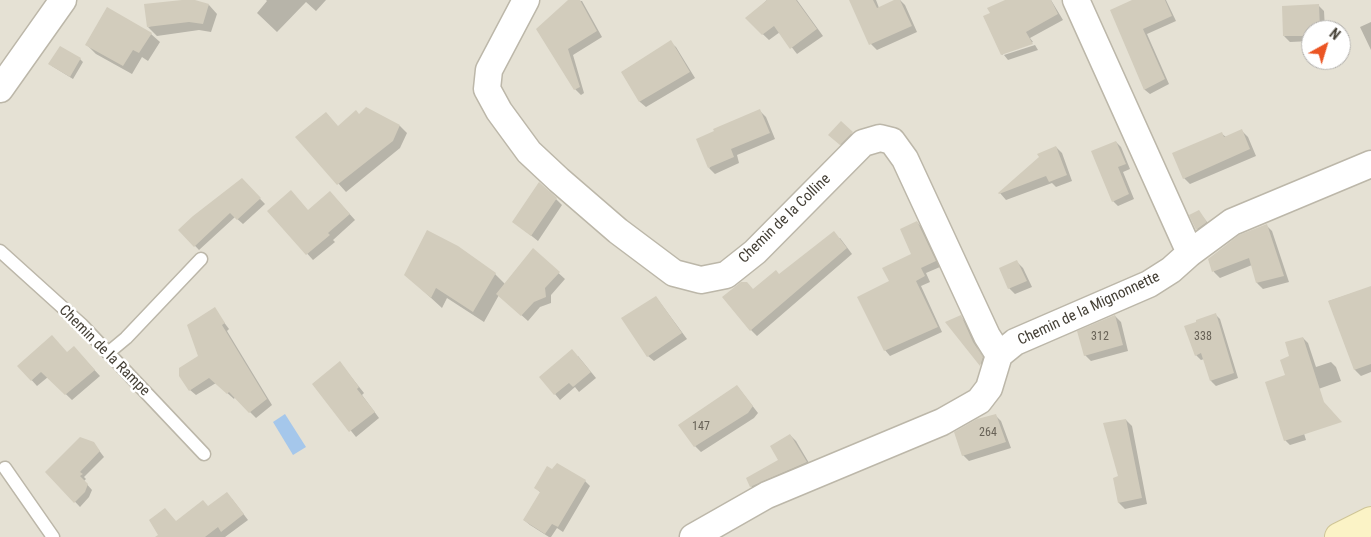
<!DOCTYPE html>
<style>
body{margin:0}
#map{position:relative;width:1371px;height:537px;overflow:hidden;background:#f1efe6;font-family:"Roboto Condensed",sans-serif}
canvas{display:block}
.north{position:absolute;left:1301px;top:20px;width:50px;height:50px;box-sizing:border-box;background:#fff;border:1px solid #b4b2ae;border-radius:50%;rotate:39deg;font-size:14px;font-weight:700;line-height:20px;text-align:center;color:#443f35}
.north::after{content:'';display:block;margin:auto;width:18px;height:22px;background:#eb5523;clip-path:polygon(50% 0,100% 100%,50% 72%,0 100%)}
</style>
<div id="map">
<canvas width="1371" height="537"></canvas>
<div class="north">N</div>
</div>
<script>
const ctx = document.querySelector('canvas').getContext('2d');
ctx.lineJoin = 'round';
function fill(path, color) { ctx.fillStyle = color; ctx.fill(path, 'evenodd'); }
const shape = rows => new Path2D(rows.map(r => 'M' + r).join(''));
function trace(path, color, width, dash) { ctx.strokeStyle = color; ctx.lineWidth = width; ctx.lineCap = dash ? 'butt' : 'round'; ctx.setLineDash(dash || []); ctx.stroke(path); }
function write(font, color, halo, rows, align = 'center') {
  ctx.font = font + ' "Roboto Condensed",sans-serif'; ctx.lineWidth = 5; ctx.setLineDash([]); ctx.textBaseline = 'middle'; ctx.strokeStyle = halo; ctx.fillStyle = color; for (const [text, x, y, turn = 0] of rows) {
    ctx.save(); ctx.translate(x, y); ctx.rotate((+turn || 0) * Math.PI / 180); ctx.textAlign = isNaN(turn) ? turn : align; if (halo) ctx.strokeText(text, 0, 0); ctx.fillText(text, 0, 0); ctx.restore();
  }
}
fill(shape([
 [0,0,1371,0,1371,537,0,537],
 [1311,30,1341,30,1341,60,1311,60]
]), '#e5e1d4');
fill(shape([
 [285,414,306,447,293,455,273,422]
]), '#a5c7eb');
fill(shape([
 [266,0,326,0,316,11,306,2,277,32,257,13,267,1],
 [570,0,582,1,602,37,573,55,584,93,581,95,575,89,538,29],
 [767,0,797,0,823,36,797,54,780,32,769,40,747,19],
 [851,0,876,0,879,8,900,0,905,5,917,32,877,50,871,44],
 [1017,0,1051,0,1063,20,1030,38,1033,42,1003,53,1003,55,1002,54],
 [1135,0,1166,0,1176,21,1147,34,1169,84,1150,94,1145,90,1112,11],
 [209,5,217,14,211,32,199,30,157,36,148,27],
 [1318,5,1324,11,1325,30,1311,30,1311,41,1290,42,1284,36],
 [1371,22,1371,50,1360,27],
 [151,34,160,42,148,61,142,57,132,74,96,54,87,45],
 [670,42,676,47,695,78,646,107,640,102,622,72],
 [1035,45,1038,50,1008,60,1004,55],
 [80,59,83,62,73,79,52,66],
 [760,111,766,117,775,139,737,155,739,163,715,174,709,168],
 [359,116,400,126,407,133,400,148,346,192,297,137,338,127],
 [841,123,854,136,843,147,830,134],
 [1242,131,1248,137,1256,156,1190,184,1184,178,1222,134,1226,137],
 [1116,142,1121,147,1130,169,1123,172,1134,199,1118,206,1113,201],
 [1056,147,1062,153,1072,181,1056,187,1052,183,1006,200,1000,193],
 [242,180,265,204,243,224,235,217,199,250,180,230],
 [336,199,355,220,333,240,335,242,313,260,269,211,308,211],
 [556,199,562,205,538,241,514,222],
 [1198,211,1212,228,1203,235,1197,229],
 [917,222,922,228,940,267,926,273,930,282,921,286,942,332,890,356,885,350,891,282,913,254],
 [1266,225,1272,231,1289,282,1263,289,1257,283,1252,265,1220,278,1214,272,1209,259],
 [840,238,852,254,757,336,751,330,754,290],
 [533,250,565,279,551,295,551,303,540,307,528,321,499,295,484,322,447,298,442,308,417,285,495,274,505,284],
 [1017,262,1023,268,1032,287,1015,294,1009,288],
 [1371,287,1371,372,1361,376,1355,370,1329,301],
 [656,297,687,339,654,361,648,356],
 [214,309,229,329,227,331,272,405,256,418,235,397,234,399,216,383,196,395,190,390],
 [1215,314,1220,319,1238,378,1216,386,1211,381,1204,359,1201,360,1196,355],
 [1115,316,1121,322,1128,351,1091,361,1085,355],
 [961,317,966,322,978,349,987,363,985,369,947,323],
 [1303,338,1308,343,1316,367,1331,362,1336,367,1341,381,1293,398,1306,440,1290,445,1285,440,1287,376],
 [67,353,79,353,100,376,72,400,48,377,37,386,19,366],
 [578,356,596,378,579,392,575,387,560,400,555,394],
 [340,363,364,393,362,395,379,418,356,437,313,384],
 [737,386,758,413,754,418,701,452,695,446],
 [995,415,1001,421,1011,448,969,461,963,455],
 [1126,420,1132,426,1147,504,1125,509,1119,503,1119,477],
 [790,435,796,441,812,468,757,492,751,486,748,479,780,461],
 [98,449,104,457,84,477,86,479,84,481,92,490,89,497,80,507,47,472],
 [585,481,590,486,563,532,557,528,551,537,549,537,530,525,524,520,541,493,536,488],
 [232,499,248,520,225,537,163,537,176,522]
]), '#0003');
fill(shape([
 [182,0,195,0,209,4,203,24,189,22,147,27,144,4],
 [568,0,580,0,597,31,568,49,580,87,574,90,536,29],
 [767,0,796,0,817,29,790,49,774,26,762,35,745,18],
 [849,0,873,0,877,8,894,0,900,0,912,26,869,45],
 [1005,0,1051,0,1058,14,1026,32,1033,44,1001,55,983,16,990,13,987,8],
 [1132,0,1165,0,1172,16,1143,29,1165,79,1144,90,1110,10],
 [1319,4,1320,30,1311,30,1311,36,1283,36,1282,6],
 [107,7,152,33,139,53,133,50,123,66,85,45],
 [671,40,690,72,639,102,621,72],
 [60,46,81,58,70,77,48,64],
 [366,107,400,125,393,141,337,185,295,137,326,112,338,126,356,110,359,114],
 [760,109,770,133,731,149,734,157,708,168,696,139,714,131,713,129],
 [841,121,853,132,840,145,828,135],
 [1242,129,1250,149,1183,179,1172,153,1222,132,1224,137],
 [1116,141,1126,164,1118,167,1129,194,1112,202,1091,151],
 [1056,146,1067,175,1049,182,1046,176,999,194,998,193,1039,157,1037,154],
 [242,178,261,198,237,220,230,213,194,247,178,230,193,216],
 [539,182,557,198,531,236,512,222],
 [291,190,308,210,330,191,350,214,328,233,330,235,306,255,267,211],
 [1199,210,1207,222,1196,230,1189,215],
 [917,221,936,261,921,268,925,276,916,281,938,327,884,351,857,297,889,281,882,268,911,254,900,229],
 [1267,224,1284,276,1256,283,1249,258,1212,272,1208,259,1239,235],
 [427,230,458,246,496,273,473,312,436,288,431,298,404,275],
 [834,231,847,248,750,331,722,297,741,282,747,282,753,289,776,270,779,274],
 [533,248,560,272,545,288,546,297,534,302,521,316,496,294],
 [1017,260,1027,281,1008,289,999,268],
 [1371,286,1371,364,1354,370,1328,301],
 [656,296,682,333,647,357,621,318],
 [215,307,225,323,222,325,267,399,249,413,229,392,227,394,209,378,189,391,179,376,179,368,198,356,187,325],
 [1216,313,1234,373,1210,381,1201,353,1195,356,1184,326,1196,322,1196,320],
 [961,315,973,342,983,357,980,366,945,322],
 [1115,315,1123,345,1084,356,1077,331],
 [52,335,67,352,74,346,95,370,65,395,41,372,31,381,17,366],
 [1303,337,1324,402,1342,422,1284,441,1265,382,1285,375,1280,360,1289,356,1285,342],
 [572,349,591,372,573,387,569,383,554,395,539,377],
 [340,361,359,387,357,389,375,412,349,432,312,384],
 [737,385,753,406,748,413,694,447,678,425],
 [996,414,1006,442,962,456,954,432,977,419],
 [1126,419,1142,498,1118,503,1113,478,1118,476,1103,423],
 [790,434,807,462,750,487,746,478,778,460,770,446],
 [80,437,94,442,100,451,80,472,83,474,80,476,88,484,85,492,74,503,45,472],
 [557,463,586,480,558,527,552,524,545,534,523,520,540,492,534,488,547,466,552,469],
 [227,492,244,514,221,532,218,527,205,537,155,537,158,535,149,520,165,508,176,521,203,500,208,506]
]), '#d2ccbc');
const service = shape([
 [0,251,82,325,204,454],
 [108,353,126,338,201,259],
 [5,468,53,537]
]);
const minor = shape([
 [526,0,489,70,487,89,499,111,529,152,559,180,618,231,674,273,701,280,726,275,755,252,863,143,880,138,892,141,905,159,987,336,999,355],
 [1076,0,1190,253],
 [0,89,63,0],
 [693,537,767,495,942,422,979,401,989,388,999,355,1015,342,1149,284,1171,270,1190,253,1232,222,1371,164]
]);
const secondary = shape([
 [1339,537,1371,521]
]);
trace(service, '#bcb7a9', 15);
trace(minor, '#bcb7a9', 29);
trace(secondary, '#cfc597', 30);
trace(service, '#fff', 12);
trace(minor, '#fff', 26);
trace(secondary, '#fbf3c6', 28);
write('12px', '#686257', null, [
 ["312",1100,337],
 ["338",1203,337],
 ["147",701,427],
 ["264",988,433]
]);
write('15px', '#443f35', '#fff', [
 ["Chemin de la Colline",785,219,-44],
 ["Chemin de la Mignonnette",1089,309,-25],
 ["Chemin de la Rampe",104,351,45]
]);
</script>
